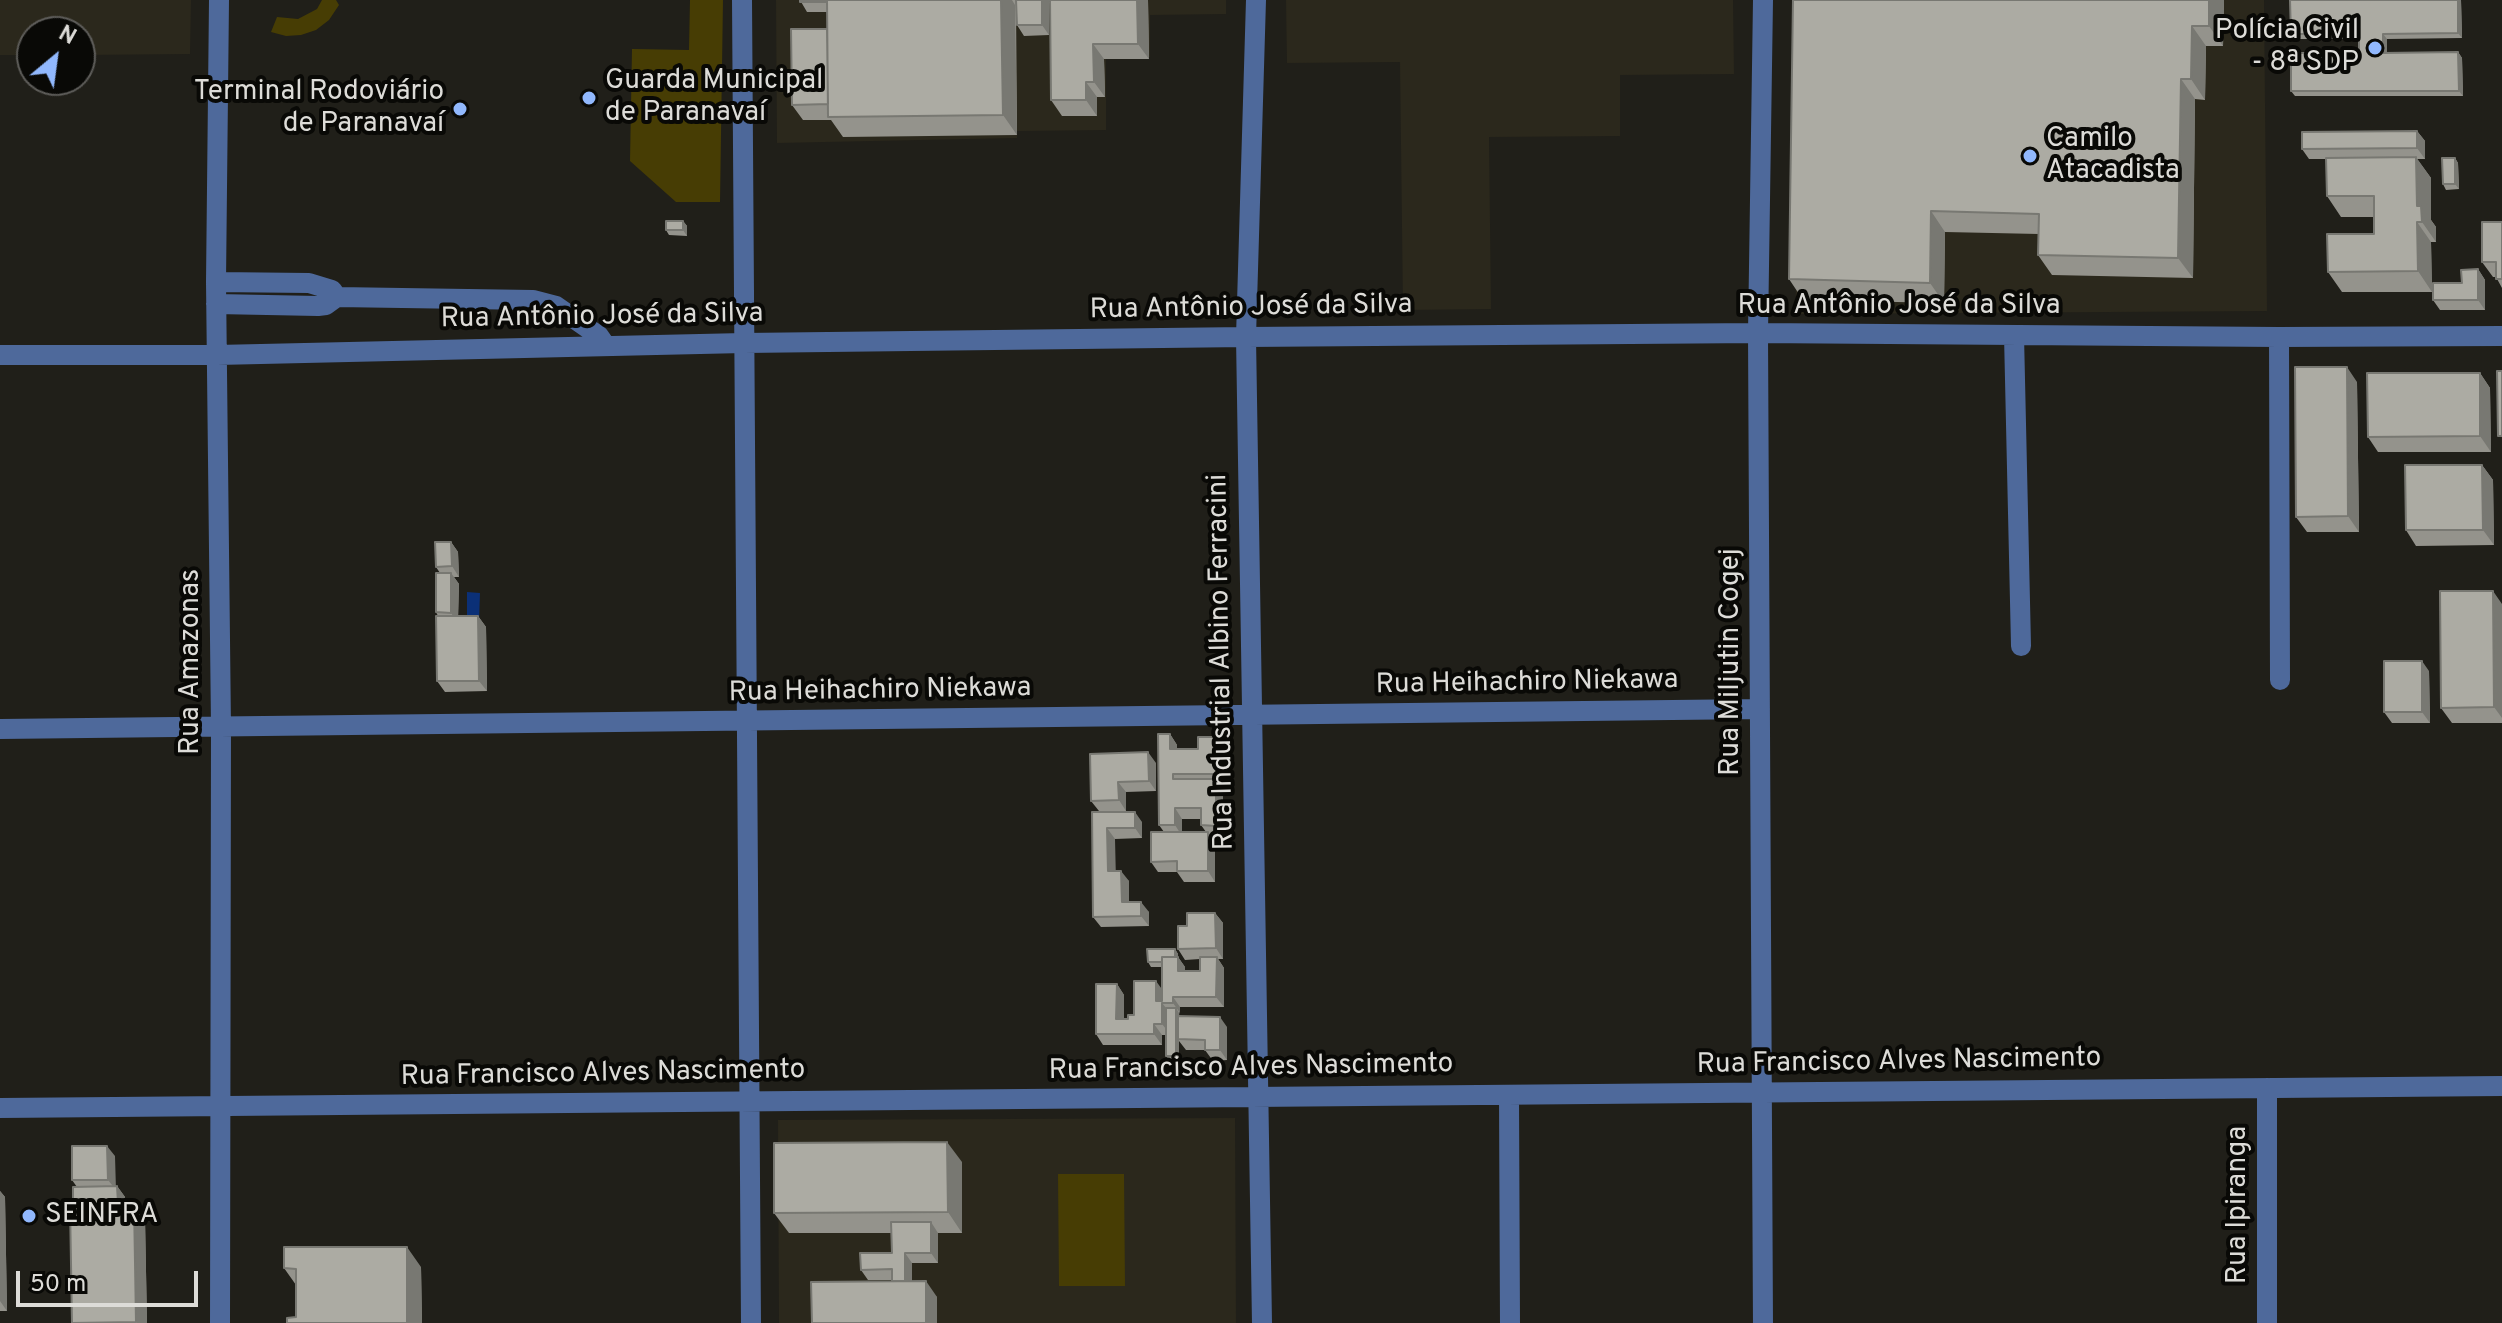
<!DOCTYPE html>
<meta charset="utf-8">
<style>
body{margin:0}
#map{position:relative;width:2502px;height:1323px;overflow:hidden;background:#201f19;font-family:Overpass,sans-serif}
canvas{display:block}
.north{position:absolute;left:16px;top:16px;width:80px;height:80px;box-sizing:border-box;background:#090906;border:2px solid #5e5d5a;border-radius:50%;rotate:29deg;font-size:22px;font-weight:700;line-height:32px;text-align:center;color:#dddcd8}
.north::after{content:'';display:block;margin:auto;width:28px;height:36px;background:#91b8fd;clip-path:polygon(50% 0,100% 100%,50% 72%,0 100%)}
.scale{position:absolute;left:16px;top:1271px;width:182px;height:36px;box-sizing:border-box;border:4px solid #dddcd8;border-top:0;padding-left:10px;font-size:24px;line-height:28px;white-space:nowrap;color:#dddcd8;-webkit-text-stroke:6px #090906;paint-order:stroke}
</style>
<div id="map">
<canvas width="2502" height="1323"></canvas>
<div class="north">N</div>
<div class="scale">50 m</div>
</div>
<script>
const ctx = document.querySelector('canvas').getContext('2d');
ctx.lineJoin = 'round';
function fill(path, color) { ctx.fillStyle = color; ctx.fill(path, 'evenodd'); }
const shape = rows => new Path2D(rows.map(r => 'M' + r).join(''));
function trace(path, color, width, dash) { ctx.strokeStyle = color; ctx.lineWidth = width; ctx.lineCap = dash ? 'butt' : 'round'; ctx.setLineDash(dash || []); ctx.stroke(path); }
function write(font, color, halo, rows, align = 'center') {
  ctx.font = font + ' Overpass,sans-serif'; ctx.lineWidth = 8; ctx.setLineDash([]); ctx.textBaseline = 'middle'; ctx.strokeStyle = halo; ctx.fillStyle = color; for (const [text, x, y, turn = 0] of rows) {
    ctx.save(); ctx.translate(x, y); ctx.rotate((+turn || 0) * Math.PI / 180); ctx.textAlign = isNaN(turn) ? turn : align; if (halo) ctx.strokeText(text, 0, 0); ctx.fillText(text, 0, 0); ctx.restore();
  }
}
fill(shape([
 [0,0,191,0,190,54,80,55,80,32,32,32,32,55,0,55],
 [776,0,1226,0,1226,14,1150,15,1150,57,1106,57,1106,130,1017,131,1017,138,777,143],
 [1286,0,1733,0,1734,74,1620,75,1620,136,1489,137,1491,309,1403,310,1400,62,1287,63],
 [1793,0,2264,0,2267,311,1796,314],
 [1235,1118,1236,1323,779,1323,778,1120]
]), '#2b281c');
fill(shape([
 [322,0,336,0,339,5,329,20,316,30,301,35,286,36,271,32,277,17,298,19,317,9],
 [690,0,723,0,720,202,676,202,630,161,632,49,689,50],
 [1058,1174,1124,1174,1125,1286,1059,1286]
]), '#473d04');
fill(shape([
 [467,592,480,593,479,622,467,617]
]), '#0b3077');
trace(shape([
 [219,0,216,282,221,728,220,1323],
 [742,0,751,1323],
 [1256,0,1246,337,1262,1323],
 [216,282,309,283,332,290,337,297,326,305,318,306,216,304],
 [337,297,533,300,556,306,599,336,606,346],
 [2014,335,2021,646],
 [2279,337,2280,680],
 [0,355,217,355,744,343,1246,337,1758,333,2279,337,2502,336],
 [0,729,1760,709],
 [2267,1088,2267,1323],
 [1509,1095,1510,1323],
 [0,1108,2502,1086],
 [1763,1323,1758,333,1763,0]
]), '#4e699b', 20);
fill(shape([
 [800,0,1049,0,1049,35,1024,36,1017,25,1016,5,1017,135,843,137,831,120,803,120,792,105,827,29,827,12,807,12],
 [1050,0,1148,0,1149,59,1104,59,1105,97,1097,97,1097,116,1062,116,1051,100],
 [1793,0,2224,0,2223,46,2206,46,2205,100,2195,99,2193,278,2052,275,2038,255,2039,234,1945,232,1944,303,1803,300,1789,279],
 [2461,0,2462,38,2387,39,2387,53,2458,52,2462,58,2463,96,2295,96,2291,91,2359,53,2359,39,2295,39,2291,34],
 [2417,131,2425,141,2425,159,2417,159,2431,178,2431,220,2436,227,2436,242,2431,242,2432,292,2342,292,2328,272,2374,234,2374,217,2341,217,2327,196,2326,159,2309,159,2302,149],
 [2455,158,2458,163,2459,189,2446,190,2443,184],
 [683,221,687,226,687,236,669,235,666,230],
 [2502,222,2502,288,2496,277,2493,277,2482,262],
 [2478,269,2485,280,2485,310,2440,310,2433,300,2462,283],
 [2480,373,2490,388,2491,452,2378,452,2368,437],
 [2357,382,2359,532,2307,532,2296,517],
 [2482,465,2493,480,2494,545,2416,546,2406,530],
 [451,542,458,552,459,577,454,577,459,584,458,616,478,616,486,627,487,691,445,692,437,681,438,616,436,612,440,573,436,567],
 [2502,604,2502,723,2452,723,2441,708],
 [2429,671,2430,723,2392,723,2384,712],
 [1170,734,1177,745,1177,749,1231,747,1231,771,1224,771,1224,785,1220,785,1223,789,1223,836,1210,836,1215,842,1215,882,1184,882,1177,872,1158,872,1151,862,1164,832,1159,825],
 [1182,819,1201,819,1201,825,1206,832,1182,832],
 [1090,754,1156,763,1156,791,1126,792,1126,811,1099,811,1091,801],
 [1092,812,1142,822,1142,838,1115,839,1115,871,1129,881,1129,902,1149,912,1149,926,1101,927,1093,917],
 [1215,913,1223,923,1223,959,1218,959,1224,968,1224,1007,1180,1007,1179,1016,1227,1027,1227,1060,1213,1061,1205,1050,1186,1050,1179,1041,1179,1061,1169,1061,1166,1056,1166,1035,1162,1035,1162,1045,1103,1045,1096,1034,1117,984,1124,995,1124,1019,1128,1019,1162,990,1162,967,1151,967,1148,962,1175,949,1178,954,1178,957,1185,967,1185,971,1200,971,1200,959,1185,960,1178,949,1187,926],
 [115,1156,115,1186,117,1186,125,1197,125,1203,145,1219,147,1323,72,1323,73,1204,77,1187,72,1180],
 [962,1162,962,1233,938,1233,938,1263,912,1263,912,1281,937,1297,937,1323,812,1323,892,1281,892,1280,868,1280,861,1270,892,1253,891,1233,789,1233,774,1213],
 [0,1191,5,1197,7,1311,0,1311],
 [421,1267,422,1323,287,1323,296,1317,296,1285,284,1268]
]), '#94938c');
fill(shape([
 [1001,0,1012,0,1015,5,1017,135,1003,115],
 [1042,0,1049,0,1049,35,1042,25],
 [1137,0,1148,0,1149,59,1138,44],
 [2209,0,2224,0,2223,46,2209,26],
 [2458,0,2461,0,2462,38,2458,33],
 [2192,26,2206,46,2205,100,2191,79],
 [2383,34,2387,39,2387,58,2383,53],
 [1093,44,1104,59,1105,97,1094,82],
 [2458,52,2462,58,2463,96,2459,91],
 [2181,79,2195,99,2193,278,2178,258],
 [1086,82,1097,97,1097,116,1086,100],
 [2417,131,2425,141,2425,159,2417,148],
 [2416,157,2431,178,2431,220,2436,227,2436,242,2422,222,2417,206],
 [2455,158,2458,163,2459,189,2455,184],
 [1931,211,1945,232,1944,303,1930,283],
 [683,221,687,226,687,236,683,230],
 [2417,222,2431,242,2432,292,2418,271],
 [2478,269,2485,280,2485,310,2478,300],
 [2347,367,2357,382,2359,532,2348,516],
 [2480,373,2490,388,2491,452,2480,436],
 [2482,465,2493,480,2494,545,2483,530],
 [451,542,458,552,459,577,452,566],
 [451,573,459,584,458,623,451,613],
 [2493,591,2502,604,2502,718,2494,707],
 [478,616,486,627,487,691,479,681],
 [2422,661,2429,671,2430,723,2422,712],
 [1170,734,1177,745,1177,760,1170,749],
 [1224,737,1231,747,1231,771,1224,761],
 [1148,752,1156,763,1156,791,1149,781],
 [1217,761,1224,771,1224,785,1217,774],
 [1216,779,1223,789,1223,836,1216,826],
 [1118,782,1126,792,1126,811,1119,800],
 [1175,808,1182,819,1182,836,1175,825],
 [1135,812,1142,822,1142,838,1135,828],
 [1107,828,1115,839,1116,881,1108,871],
 [1208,832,1215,842,1215,882,1208,871],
 [1121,871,1129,881,1129,912,1122,902],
 [1141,902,1149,912,1149,926,1141,916],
 [1215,913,1223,923,1223,959,1216,948],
 [1175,949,1178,954,1178,957,1185,967,1185,981,1178,971,1175,962],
 [1217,957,1224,968,1224,1007,1216,997],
 [1156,981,1164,992,1162,1003,1170,1013,1170,1034,1162,1024,1156,1001],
 [1117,984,1124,995,1124,1029,1116,1019],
 [1173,997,1180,1007,1180,1013,1173,1003],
 [1176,1008,1179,1013,1179,1061,1176,1056],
 [1220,1017,1227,1027,1227,1060,1220,1050],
 [1154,1024,1162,1035,1162,1045,1154,1034],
 [947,1142,962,1162,962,1233,948,1212],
 [107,1146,115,1156,116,1190,108,1180],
 [117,1186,125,1197,125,1219,118,1208],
 [0,1191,5,1197,7,1311,0,1301],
 [134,1203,145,1219,147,1323,137,1323,136,1322],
 [931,1222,938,1233,938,1263,931,1253],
 [407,1247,421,1267,422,1323,407,1323],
 [905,1253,912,1263,912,1297,905,1286],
 [926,1281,937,1297,937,1323,926,1323]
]), '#787872');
const building = shape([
 [800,0,827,0,827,2,800,2,800,0],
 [827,0,1001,0,1003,115,828,117,827,0],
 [1016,0,1042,0,1042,25,1017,25,1016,0],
 [1050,0,1137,0,1138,44,1093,44,1094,82,1086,82,1086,100,1051,100,1050,0],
 [1793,0,2209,0,2209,26,2192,26,2191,79,2181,79,2178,258,2038,255,2039,214,1931,211,1930,283,1789,279,1793,0],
 [2290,0,2458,0,2458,33,2383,34,2383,53,2458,52,2459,91,2291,91,2291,53,2359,53,2359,34,2291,34,2290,0],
 [791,29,827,29,828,104,792,105,791,29],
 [2417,131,2417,148,2302,149,2302,132,2417,131],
 [2416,157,2417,206,2421,206,2422,222,2417,222,2418,271,2328,272,2327,234,2374,234,2374,196,2327,196,2326,158,2416,157],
 [2442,158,2455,158,2455,184,2443,184,2442,158],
 [666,221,683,221,683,230,666,230,666,221],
 [2482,222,2502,222,2502,279,2496,279,2496,262,2482,262,2482,222],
 [2478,269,2478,300,2433,300,2433,283,2462,283,2461,270,2478,269],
 [2295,367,2347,367,2348,516,2296,517,2295,367],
 [2497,371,2502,371,2502,436,2498,436,2497,371],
 [2367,373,2480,373,2480,436,2368,437,2367,373],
 [2405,465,2482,465,2483,530,2406,530,2405,465],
 [435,542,451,542,452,566,436,567,435,542],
 [436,573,451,573,451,613,436,612,436,573],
 [2440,591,2493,591,2494,707,2441,708,2440,591],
 [436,616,478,616,479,681,437,681,436,616],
 [2384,661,2422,661,2422,712,2384,712,2384,661],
 [1158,734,1170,734,1170,749,1198,749,1198,737,1224,737,1224,761,1217,761,1217,774,1173,774,1173,779,1216,779,1216,826,1201,825,1201,808,1175,808,1175,825,1159,825,1158,734],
 [1148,752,1149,781,1118,782,1119,800,1091,801,1090,754,1148,752],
 [1092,812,1135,812,1135,828,1107,828,1108,871,1121,871,1122,902,1141,902,1141,916,1093,917,1092,812],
 [1151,832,1208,832,1208,871,1177,871,1177,861,1151,862,1151,832],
 [1187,913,1215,913,1216,948,1178,949,1178,926,1187,926,1187,913],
 [1147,949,1175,949,1175,957,1162,957,1162,962,1148,962,1147,949],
 [1162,957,1178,957,1178,971,1200,971,1200,957,1217,957,1216,997,1173,997,1173,1003,1162,1003,1162,1024,1154,1024,1154,1034,1096,1034,1096,984,1117,984,1116,1019,1128,1019,1128,1015,1134,1015,1134,981,1156,981,1156,1001,1162,1001,1162,957],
 [1166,1008,1176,1008,1176,1056,1166,1056,1166,1008],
 [1178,1016,1220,1017,1220,1050,1205,1050,1205,1040,1178,1039,1178,1016],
 [947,1142,948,1212,774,1213,774,1143,947,1142],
 [72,1146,107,1146,108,1180,72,1180,72,1146],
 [117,1186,118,1203,73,1204,73,1187,117,1186],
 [134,1203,136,1322,72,1323,70,1204,134,1203],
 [891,1222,931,1222,931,1253,905,1253,905,1281,892,1281,892,1269,861,1270,860,1253,892,1253,891,1222],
 [284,1247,407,1247,407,1323,287,1323,287,1318,296,1317,296,1269,284,1268,284,1247],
 [926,1281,926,1323,812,1323,811,1282,926,1281]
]);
fill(building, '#acaba3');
trace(building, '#787872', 2);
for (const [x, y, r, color] of [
 [2375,48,8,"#91b8fd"],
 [589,98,8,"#91b8fd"],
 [460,109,8,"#91b8fd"],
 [2030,156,8,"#91b8fd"],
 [29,1216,8,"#91b8fd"]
]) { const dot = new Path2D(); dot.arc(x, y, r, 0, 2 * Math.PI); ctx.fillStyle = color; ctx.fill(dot); trace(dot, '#090906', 3); }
write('28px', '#dddcd8', '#090906', [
 ["Polícia Civil",2359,32,"right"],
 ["- 8ª SDP",2359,64,"right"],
 ["Guarda Municipal",605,82],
 ["de Paranavaí",605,114],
 ["Terminal Rodoviário",444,93,"right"],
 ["de Paranavaí",444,125,"right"],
 ["Camilo",2046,140],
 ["Atacadista",2046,172],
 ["SEINFRA",45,1216]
], 'left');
write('28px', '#dddcd8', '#090906', [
 ["Rua Antônio José da Silva",1899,307],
 ["Rua Antônio José da Silva",1251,309,-1],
 ["Rua Antônio José da Silva",602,318,-1],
 ["Rua Amazonas",192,662,-90],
 ["Rua Industrial Albino Ferracini",1223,662,-91],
 ["Rua Miljutin Cogej",1732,662,-90],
 ["Rua Heihachiro Niekawa",1527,684,-1],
 ["Rua Heihachiro Niekawa",880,692,-1],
 ["Rua Francisco Alves Nascimento",1899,1063,-1],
 ["Rua Francisco Alves Nascimento",1251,1069,-1],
 ["Rua Francisco Alves Nascimento",603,1075,-1],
 ["Rua Ipiranga",2239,1205,-90]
]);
</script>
